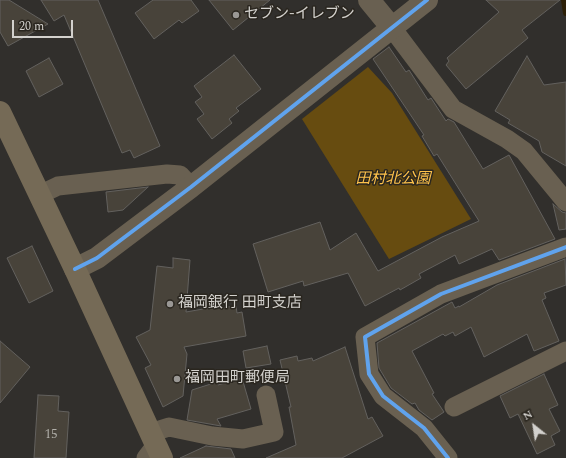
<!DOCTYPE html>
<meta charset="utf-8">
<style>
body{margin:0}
#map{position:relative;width:566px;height:458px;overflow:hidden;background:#312f2c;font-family:Spectral,serif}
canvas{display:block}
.north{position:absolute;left:514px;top:406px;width:40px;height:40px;-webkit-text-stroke:3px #2a261f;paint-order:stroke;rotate:330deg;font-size:11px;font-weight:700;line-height:16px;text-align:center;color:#d3d1cd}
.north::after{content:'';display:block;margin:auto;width:14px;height:18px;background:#d3d1cd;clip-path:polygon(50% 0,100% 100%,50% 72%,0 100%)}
.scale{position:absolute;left:12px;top:20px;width:61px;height:18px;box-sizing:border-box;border:2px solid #d3d1cd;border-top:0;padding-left:5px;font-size:12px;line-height:14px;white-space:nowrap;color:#d3d1cd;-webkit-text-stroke:3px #2a261f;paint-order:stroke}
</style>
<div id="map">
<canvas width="566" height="458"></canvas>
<div class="north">N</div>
<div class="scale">20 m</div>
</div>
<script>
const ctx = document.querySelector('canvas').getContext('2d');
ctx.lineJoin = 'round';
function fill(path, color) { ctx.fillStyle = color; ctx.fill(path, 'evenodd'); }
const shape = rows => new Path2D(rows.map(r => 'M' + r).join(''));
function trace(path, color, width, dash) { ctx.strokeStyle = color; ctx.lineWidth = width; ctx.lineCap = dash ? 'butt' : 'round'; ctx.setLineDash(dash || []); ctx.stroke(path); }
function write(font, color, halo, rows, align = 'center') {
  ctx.font = font + ' Spectral,"Noto Sans JP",serif'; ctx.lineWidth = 3; ctx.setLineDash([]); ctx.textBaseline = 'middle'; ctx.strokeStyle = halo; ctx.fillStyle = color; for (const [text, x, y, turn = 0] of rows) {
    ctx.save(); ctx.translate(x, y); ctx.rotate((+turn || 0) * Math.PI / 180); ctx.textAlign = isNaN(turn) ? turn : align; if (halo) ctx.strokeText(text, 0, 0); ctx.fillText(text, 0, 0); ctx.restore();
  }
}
fill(shape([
 [368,67,392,93,471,219,389,259,302,119]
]), '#674c10');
trace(shape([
 [564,0,566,13]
]), '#2d2007', 6);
const building = shape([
 [0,0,9,0,48,24,8,46,0,32,0,0],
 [41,0,98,0,160,146,134,158,130,150,122,153,64,15,54,21,41,0],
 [153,0,191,0,199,11,182,23,179,20,154,39,135,13,153,0],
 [209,0,270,0,233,30,209,0],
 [486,0,560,0,522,30,528,38,466,89,446,65,449,61,447,58,499,12,486,0],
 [389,47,406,72,409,70,428,100,431,98,446,121,448,119,454,122,483,169,509,155,555,239,499,260,492,249,459,264,455,255,419,274,421,278,400,290,399,288,365,306,348,273,304,286,303,281,268,292,253,244,320,222,330,250,356,233,378,271,442,237,479,221,437,154,434,156,422,136,424,135,373,59,389,47],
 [234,55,261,89,236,108,239,111,229,119,232,123,212,139,197,119,204,114,195,102,202,97,194,86,234,55],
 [527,56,544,85,566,82,566,166,542,152,539,141,508,123,510,120,495,111,527,56],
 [49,58,63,84,39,97,26,71,49,58],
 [148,187,123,210,108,212,106,192,148,187],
 [553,204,562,212,566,213,566,229,559,230,553,204],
 [32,246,53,291,29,303,7,258,32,246],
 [173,258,190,260,186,312,220,306,220,308,236,306,237,313,242,312,246,336,184,347,187,354,183,396,163,407,145,368,151,365,136,337,150,330,157,266,173,268,173,258],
 [565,259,566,285,544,293,546,298,542,300,559,341,534,351,527,334,484,357,471,327,455,336,453,332,445,336,443,334,412,351,434,393,432,394,444,412,432,420,419,410,415,403,412,404,391,388,379,368,377,343,452,302,455,308,459,306,459,307,497,285,565,259],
 [0,341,30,367,0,403,0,341],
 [267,346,271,364,246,368,243,351,267,346],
 [345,347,368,419,372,417,383,436,342,458,266,458,296,445,289,407,291,407,280,360,297,356,298,361,312,358,313,361,345,347],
 [544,374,558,405,549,409,560,431,551,436,555,445,537,454,518,414,510,418,500,396,544,374],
 [242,378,251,409,217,419,221,426,187,420,192,390,217,382,218,385,242,378],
 [38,395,59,396,58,411,69,412,66,458,34,458,38,395],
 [206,446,231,449,235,458,180,458,206,446]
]);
fill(building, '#48433a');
trace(building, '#63615e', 1);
trace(shape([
 [392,28,453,109,507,139,524,151,566,202],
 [39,195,58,186,167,174,180,175,191,187],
 [454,407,566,351],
 [150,433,169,427,212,436,243,439,274,432,266,395],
 [146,458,156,445],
 [448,458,424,428,383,396,369,374,365,337,441,294,566,247]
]), '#696051', 19);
trace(shape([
 [369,0,392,28],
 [75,269,97,258,191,187,427,0]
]), '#696051', 22);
trace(shape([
 [0,112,75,269,162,458]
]), '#756a56', 22);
trace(shape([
 [75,269,97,258,191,187,427,0],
 [448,458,424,428,383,396,369,374,365,337,441,294,566,247]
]), '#60a3ed', 4);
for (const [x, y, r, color] of [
 [236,15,4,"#9a9895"],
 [170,304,4,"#9a9895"],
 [177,379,4,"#9a9895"]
]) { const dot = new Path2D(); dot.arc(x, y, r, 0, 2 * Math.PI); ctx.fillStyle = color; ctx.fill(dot); trace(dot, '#2a261f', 1.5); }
write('13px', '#b0aea8', null, [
 ["15",51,435]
]);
write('15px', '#d3d1cd', '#2a261f', [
 ["セブン-イレブン",244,15],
 ["福岡銀行 田町支店",178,304],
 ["福岡田町郵便局",185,379]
], 'left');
write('italic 15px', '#fec24b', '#2a261f', [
 ["田村北公園",393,180]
]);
</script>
